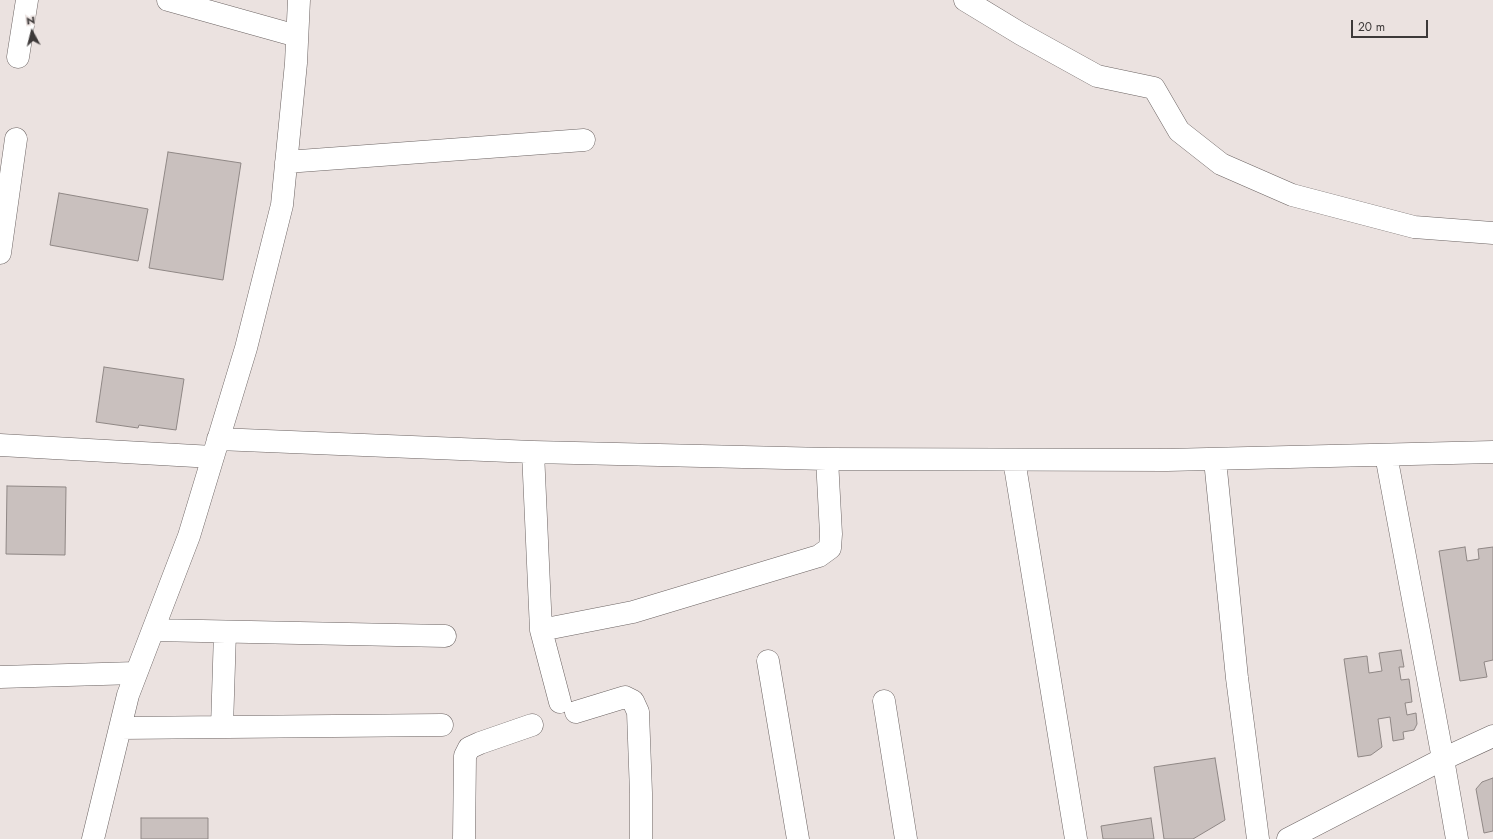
<!DOCTYPE html>
<style>
body{margin:0}
#map{position:relative;width:1493px;height:839px;overflow:hidden;background:#ebe2e0;font-family:Jost,sans-serif}
canvas{display:block}
.north{position:absolute;left:12px;top:12px;width:40px;height:40px;-webkit-text-stroke:3px #ebe2e0;paint-order:stroke;rotate:353deg;font-size:11px;font-weight:700;line-height:16px;text-align:center;color:#3d3939}
.north::after{content:'';display:block;margin:auto;width:14px;height:18px;background:#3d3939;clip-path:polygon(50% 0,100% 100%,50% 72%,0 100%)}
.scale{position:absolute;left:1351px;top:20px;width:77px;height:18px;box-sizing:border-box;border:2px solid #3d3939;border-top:0;padding-left:5px;font-size:12px;line-height:14px;white-space:nowrap;color:#3d3939;-webkit-text-stroke:3px #ebe2e0;paint-order:stroke}
</style>
<div id="map">
<canvas width="1493" height="839"></canvas>
<div class="north">N</div>
<div class="scale">20 m</div>
</div>
<script>
const ctx = document.querySelector('canvas').getContext('2d');
ctx.lineJoin = 'round';
function fill(path, color) { ctx.fillStyle = color; ctx.fill(path, 'evenodd'); }
const shape = rows => new Path2D(rows.map(r => 'M' + r).join(''));
function trace(path, color, width, dash) { ctx.strokeStyle = color; ctx.lineWidth = width; ctx.lineCap = dash ? 'butt' : 'round'; ctx.setLineDash(dash || []); ctx.stroke(path); }
const building = shape([
 [168,152,241,163,223,280,149,268,168,152],
 [59,193,148,209,138,261,50,245,59,193],
 [104,367,184,379,176,430,139,425,138,428,96,422,104,367],
 [7,486,66,487,65,555,6,554,7,486],
 [1465,547,1467,561,1479,559,1478,549,1493,547,1493,660,1484,662,1487,677,1460,681,1439,551,1465,547],
 [1401,650,1404,667,1399,667,1401,680,1409,679,1412,702,1405,703,1407,715,1416,713,1417,724,1414,730,1403,732,1404,739,1393,741,1390,717,1378,719,1382,747,1371,755,1358,757,1344,659,1367,656,1369,673,1382,671,1379,653,1401,650],
 [1215,758,1225,820,1193,839,1164,839,1154,767,1215,758],
 [1493,778,1493,831,1484,833,1476,789,1482,782,1493,778],
 [141,818,208,818,208,839,141,839,141,818],
 [1151,818,1154,839,1103,839,1101,826,1151,818]
]);
fill(building, '#c9c0be');
trace(building, '#8f8785', 1);
const minor = shape([
 [168,0,297,36],
 [965,0,1021,34,1097,76,1154,88,1179,131,1221,164,1292,195,1414,227,1493,233],
 [18,57,27,0],
 [286,162,584,140],
 [0,253,16,139],
 [218,439,533,452,827,459,1167,460,1493,452],
 [0,445,213,457],
 [533,452,541,630,560,702],
 [1386,455,1443,759,1457,839],
 [1014,460,1076,839],
 [1215,460,1237,678,1258,839],
 [153,630,445,636],
 [541,630,633,612,819,556,830,548,831,534,827,459],
 [768,661,798,839],
 [0,677,136,673],
 [884,701,906,839],
 [576,712,625,697,633,701,638,712,641,793,641,839],
 [222,727,225,632],
 [120,728,442,725],
 [93,839,128,695,189,536,246,348,282,205,296,63,299,0],
 [464,839,465,756,469,748,480,743,532,725]
]);
const major = shape([
 [1288,839,1443,759,1493,736]
]);
trace(minor, '#6c6463', 23);
trace(major, '#6c6463', 23);
trace(minor, '#fff', 22);
trace(major, '#fff', 22);
</script>
